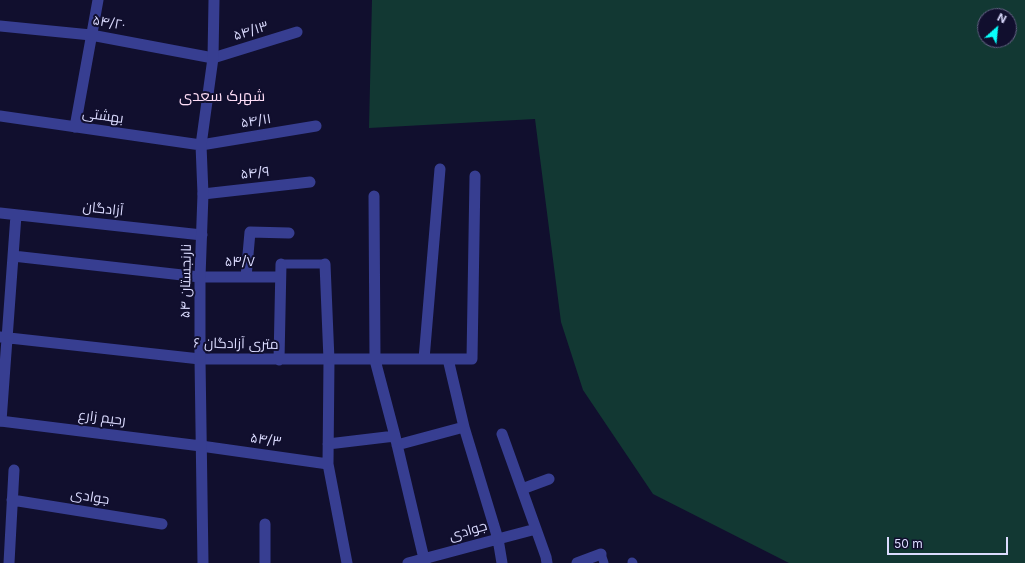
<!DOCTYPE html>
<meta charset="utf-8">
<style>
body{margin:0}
#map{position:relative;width:1025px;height:563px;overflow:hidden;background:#110f2e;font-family:Inter,sans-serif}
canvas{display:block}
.north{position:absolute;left:977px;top:8px;width:40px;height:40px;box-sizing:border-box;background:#110f2e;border:1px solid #626182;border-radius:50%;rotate:27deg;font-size:11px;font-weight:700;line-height:16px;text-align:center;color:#dcdcff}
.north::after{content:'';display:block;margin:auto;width:14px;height:18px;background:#08fffb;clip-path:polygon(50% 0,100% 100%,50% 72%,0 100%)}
.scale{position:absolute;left:887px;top:537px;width:121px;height:18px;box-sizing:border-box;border:2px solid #dcdcff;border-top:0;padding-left:5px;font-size:12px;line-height:14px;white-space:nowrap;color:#dcdcff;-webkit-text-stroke:3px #110f2e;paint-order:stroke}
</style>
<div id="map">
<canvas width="1025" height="563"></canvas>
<div class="north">N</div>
<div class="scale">50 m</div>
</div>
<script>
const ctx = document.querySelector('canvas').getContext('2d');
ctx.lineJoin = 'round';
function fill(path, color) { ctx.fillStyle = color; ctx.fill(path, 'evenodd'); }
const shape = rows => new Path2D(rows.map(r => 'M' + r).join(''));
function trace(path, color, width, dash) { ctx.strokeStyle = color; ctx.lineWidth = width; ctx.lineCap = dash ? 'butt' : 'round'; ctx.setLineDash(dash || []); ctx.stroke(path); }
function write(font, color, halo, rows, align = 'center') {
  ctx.font = font + ' Inter,Cairo,sans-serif'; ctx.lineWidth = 4; ctx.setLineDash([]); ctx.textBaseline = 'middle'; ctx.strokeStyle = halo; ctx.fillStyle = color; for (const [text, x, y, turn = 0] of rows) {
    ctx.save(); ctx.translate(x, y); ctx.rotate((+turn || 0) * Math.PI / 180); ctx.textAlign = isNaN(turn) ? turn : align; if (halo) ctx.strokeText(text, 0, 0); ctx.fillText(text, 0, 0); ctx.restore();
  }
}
fill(shape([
 [372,0,1025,0,1025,563,789,563,653,494,583,390,561,322,535,119,369,128],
 [985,16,1009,16,1009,40,985,40]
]), '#123833');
trace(shape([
 [281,264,325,264],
 [601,554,604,563],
 [632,562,633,563]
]), '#373e91', 9);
trace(shape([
 [0,26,91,35,213,58,297,32],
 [75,127,98,0],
 [201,145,316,126],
 [203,194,310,182],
 [374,196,375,360,395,436,425,563],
 [0,213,202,235],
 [13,256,200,277,280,277],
 [325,264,329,360,328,464,347,563],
 [246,277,250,232,289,233],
 [0,337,200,359,472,359,475,176],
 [424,359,440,169],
 [448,359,464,427,498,539,502,563],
 [279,360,281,264],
 [1,421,16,215],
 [502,434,536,529,546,557,547,563],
 [328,444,395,436],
 [397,445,464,427],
 [201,446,328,464],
 [522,489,549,479],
 [12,500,162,524],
 [9,563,14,470],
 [265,563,265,524],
 [408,563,498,539,536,529],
 [577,563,601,554]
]), '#373e91', 11);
trace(shape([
 [0,116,201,145],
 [0,421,201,446],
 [203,563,200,359,200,277,203,194,201,145,213,58,214,0]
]), '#373e91', 11);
write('14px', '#dcdcff', '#110f2e', [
 ["۵۴/۲۰",109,23,10],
 ["۵۴/۱۳",251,31,-17],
 ["بهشتی",103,116,8],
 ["۵۴/۱۱",256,121,-9],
 ["۵۴/۹",255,173,-6],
 ["آزادگان",103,209,6],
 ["۵۴/۷",240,262],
 ["نارنجستان ۵۴",186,281,-89],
 ["۶ متری آزادگان",236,344,1],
 ["رحیم زارع",102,418,7],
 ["۵۴/۳",266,440,8],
 ["جوادی",90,497,9],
 ["جوادی",468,531,-16]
]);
write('15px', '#ffdef7', '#110f2e', [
 ["شهرک سعدی",222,96]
]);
</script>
